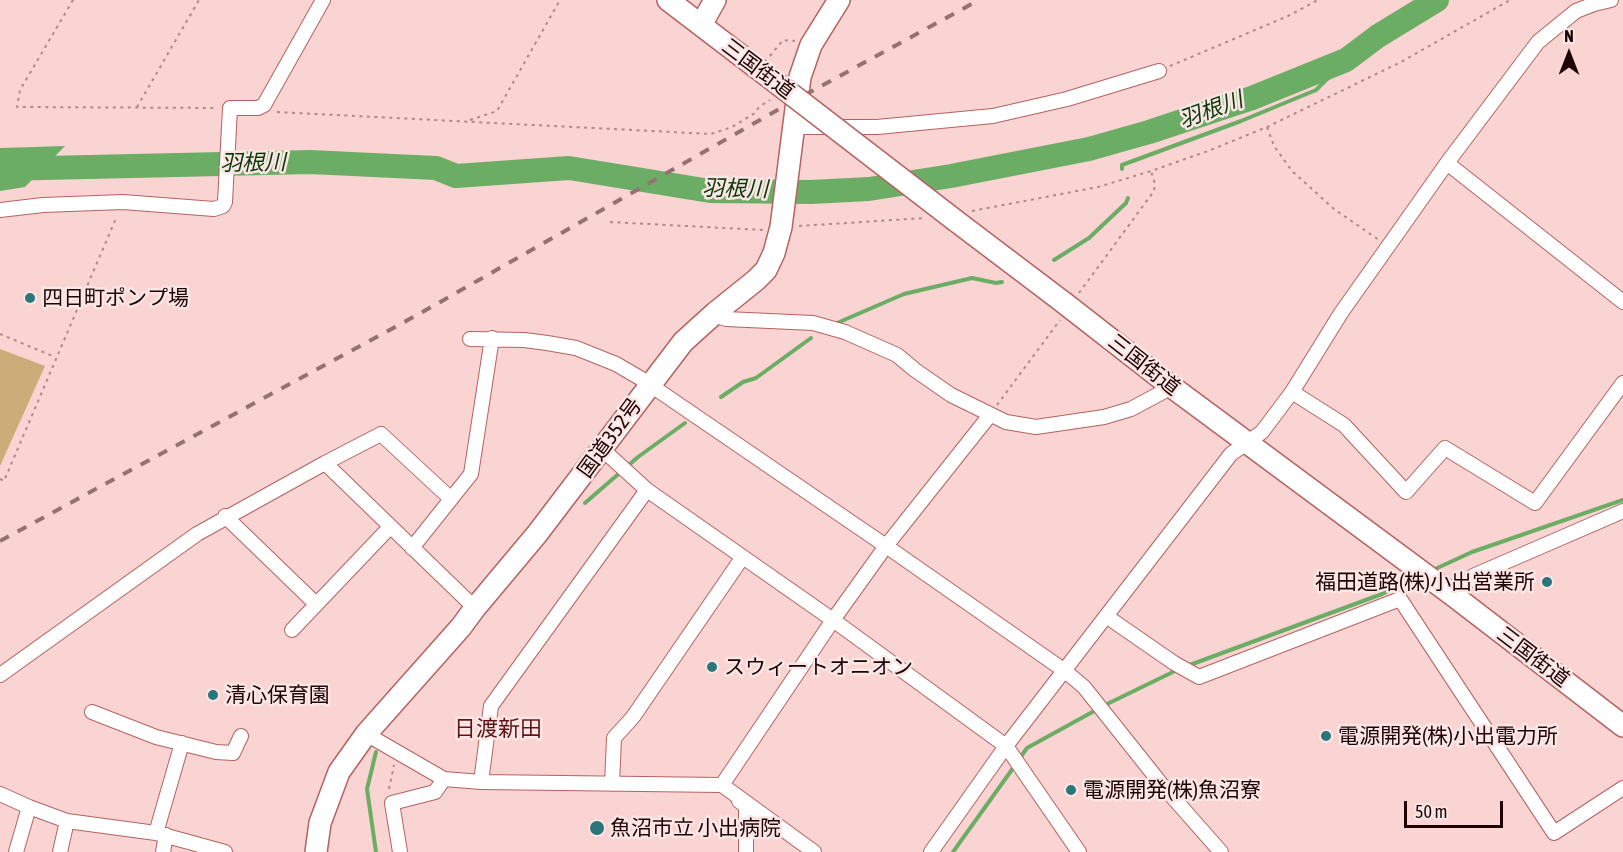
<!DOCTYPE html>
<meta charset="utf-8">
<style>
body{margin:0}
#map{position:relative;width:1623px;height:852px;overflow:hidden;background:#fad4d2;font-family:"Asap Condensed",sans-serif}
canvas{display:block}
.north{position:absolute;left:1539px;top:24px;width:60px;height:60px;-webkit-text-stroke:4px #fae6e5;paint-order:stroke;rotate:0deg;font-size:16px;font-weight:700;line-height:24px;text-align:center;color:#1f0203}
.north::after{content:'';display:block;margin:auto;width:21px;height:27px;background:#1f0203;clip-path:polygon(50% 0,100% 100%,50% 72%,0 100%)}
.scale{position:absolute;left:1404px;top:801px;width:99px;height:27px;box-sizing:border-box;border:3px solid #1f0203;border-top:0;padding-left:8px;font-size:18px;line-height:21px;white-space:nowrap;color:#1f0203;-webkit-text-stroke:4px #fae6e5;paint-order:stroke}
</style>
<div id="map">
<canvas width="1623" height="852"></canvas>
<div class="north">N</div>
<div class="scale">50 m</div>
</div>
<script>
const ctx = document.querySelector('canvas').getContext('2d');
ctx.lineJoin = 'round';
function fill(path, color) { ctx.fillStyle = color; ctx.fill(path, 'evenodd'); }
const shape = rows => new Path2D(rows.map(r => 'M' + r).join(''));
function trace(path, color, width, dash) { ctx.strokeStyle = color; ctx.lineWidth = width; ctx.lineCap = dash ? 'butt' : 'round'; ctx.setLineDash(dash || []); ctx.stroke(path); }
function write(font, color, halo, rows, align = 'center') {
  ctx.font = font + ' "Asap Condensed","Noto Sans JP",sans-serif'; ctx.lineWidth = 5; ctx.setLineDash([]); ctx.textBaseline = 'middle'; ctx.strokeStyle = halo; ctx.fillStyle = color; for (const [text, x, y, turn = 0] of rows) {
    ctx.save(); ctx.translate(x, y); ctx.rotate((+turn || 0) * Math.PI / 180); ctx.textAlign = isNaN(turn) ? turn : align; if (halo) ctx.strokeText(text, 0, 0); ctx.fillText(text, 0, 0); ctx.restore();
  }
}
fill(shape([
 [0,349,45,366,0,466]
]), '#caad78');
fill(shape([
 [65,146,25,187,0,191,0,148]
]), '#6cad66');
trace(shape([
 [1122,169,1122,165,1241,121,1316,90,1346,60],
 [1054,260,1089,238,1126,203,1128,198],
 [837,323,904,294,972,278,996,283,1002,282],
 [721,397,743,382,756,378,811,338],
 [585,503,638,457,685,423],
 [1433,570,1472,552,1623,500],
 [1187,666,1382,594,1418,577],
 [1103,706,1177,670],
 [376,752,367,789,376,852],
 [1020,758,1027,748,1096,710],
 [953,852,1016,764]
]), '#6cad66', 4);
trace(shape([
 [0,169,310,162,436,168,456,176,569,168,710,191,811,192,869,189,951,176,1089,149,1149,132,1252,98,1346,60,1378,36,1437,0]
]), '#6cad66', 24);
const minor = shape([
 [794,127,877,127,993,116,1067,99,1159,71],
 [1447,163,1623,302],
 [0,210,43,205,123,202,214,209,223,206,225,202,230,108,258,108,264,105,323,0],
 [715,313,720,317,726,319,813,323,845,332,897,355,915,370,951,395,1006,422,1036,427,1104,417,1131,409,1172,387],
 [470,339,524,340,547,343,576,348,616,364,640,378,886,546,1065,671,1084,687,1162,785,1221,852],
 [1292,392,1344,425,1406,492,1445,448,1535,503,1623,383],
 [602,449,647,490,833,620,1006,746,1079,852],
 [325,463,381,434,451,499],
 [225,516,316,604],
 [412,548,471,474,492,338],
 [1454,596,1473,576,1623,511],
 [1106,616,1174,663,1199,677,1400,599,1554,833,1623,788],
 [292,630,390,527],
 [0,675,197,534,325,463,475,608],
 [92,712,156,737,216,752,233,753,241,736],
 [366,734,444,779,481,782,722,785,814,852],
 [481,782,491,706,647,490],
 [612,784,614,738,633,717,742,558],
 [722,785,833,620,886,546,990,415],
 [0,794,29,807,67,821,156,833,225,852],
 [739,801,746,806,746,852],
 [156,833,182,743],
 [16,852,29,807],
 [60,852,67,821],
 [163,852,166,835],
 [400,852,392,803,435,792,444,779],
 [931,852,1006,746,1231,454,1262,432,1292,392,1341,313,1447,163,1538,42,1576,11,1594,4,1611,0]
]);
const highway = shape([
 [668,0,778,84],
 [701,25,715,0],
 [956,221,1063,302],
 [1072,309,1172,387,1454,596,1623,726],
 [316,852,320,823,339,772,366,734,461,627,475,608,537,534,683,342,715,313,756,280,766,270,774,253,781,227,800,77,811,45,839,0]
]);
trace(minor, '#b56260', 16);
trace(highway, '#b56260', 24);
trace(shape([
 [73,0,20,90,17,107,217,108],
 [770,56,783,40,795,41],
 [1170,66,1288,16,1318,0],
 [137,107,199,0],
 [277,112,711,134,732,127,755,113,759,107,770,100],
 [470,120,497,111,560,0],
 [1267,127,1274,146,1292,171,1334,209,1379,240],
 [972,211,1098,187,1151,171,1208,151,1267,127,1401,62,1510,0],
 [610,222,763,230],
 [799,226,925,218],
 [1079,293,1154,191,1155,184,1151,171],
 [0,334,55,357],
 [997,405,1060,320],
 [0,479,4,481,117,216],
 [389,789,394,765]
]), '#ad8a89', 2, [3, 4.5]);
trace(minor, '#fff', 14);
trace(highway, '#fff', 21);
trace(shape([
 [0,541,419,314,781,108,979,0]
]), '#947272', 4, [10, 10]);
const highwayBridge = shape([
 [778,84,956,221],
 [1063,302,1072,309]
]);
trace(highwayBridge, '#b56260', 24, []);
trace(highwayBridge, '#fff', 21);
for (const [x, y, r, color] of [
 [30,298,6,"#2b757b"],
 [1547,582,6,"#2b757b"],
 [712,667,6,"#2b757b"],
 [213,695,6,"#2b757b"],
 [1326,736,6,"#2b757b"],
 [1071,790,6,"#2b757b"],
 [597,828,8,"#2b757b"]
]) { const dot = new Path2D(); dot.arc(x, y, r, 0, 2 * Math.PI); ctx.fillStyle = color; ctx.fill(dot); trace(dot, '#fae6e5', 2); }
write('21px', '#1f0203', '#fae6e5', [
 ["三国街道",758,69,37],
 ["三国街道",1144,365,38],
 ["国道352号",610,438,-54],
 ["三国街道",1533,657,37]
]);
write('21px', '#1f0203', '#fae6e5', [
 ["四日町ポンプ場",42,298],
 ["福田道路(株)小出営業所",1535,582,"right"],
 ["スウィートオニオン",724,667],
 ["清心保育園",225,695],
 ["電源開発(株)小出電力所",1338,736],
 ["電源開発(株)魚沼寮",1083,790],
 ["魚沼市立 小出病院",610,828]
], 'left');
write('italic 22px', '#0a3807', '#fae6e5', [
 ["羽根川",1211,110,-20],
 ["羽根川",253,163,-1],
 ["羽根川",735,189,1]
]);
write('22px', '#5f1318', '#fae6e5', [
 ["日渡新田",498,729]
]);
</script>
